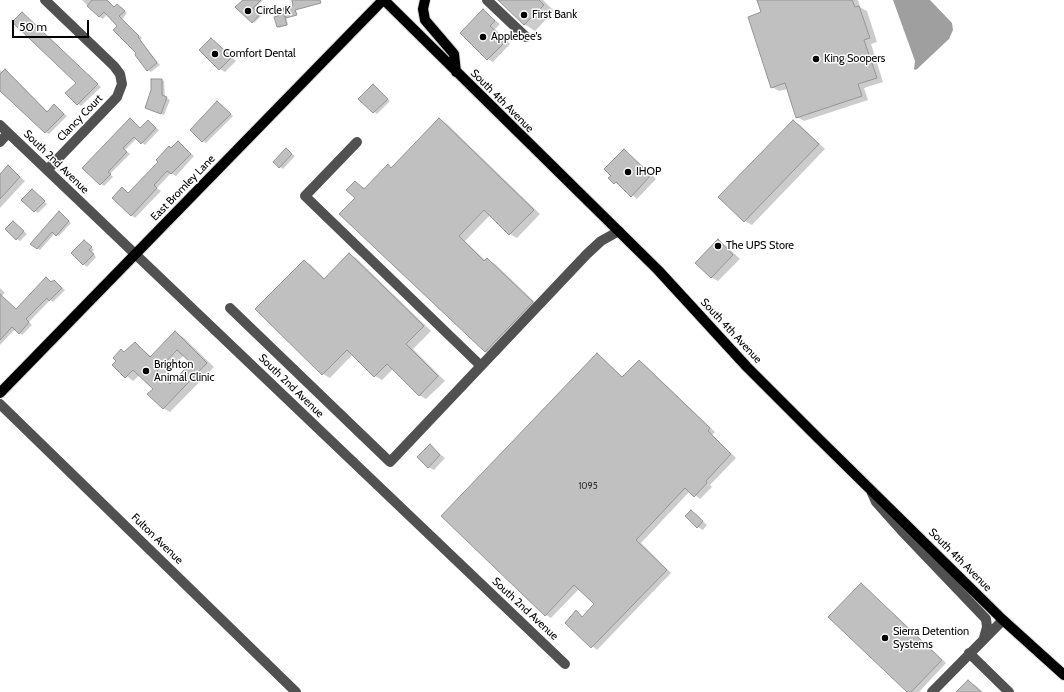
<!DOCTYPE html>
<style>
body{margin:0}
#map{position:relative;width:1064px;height:692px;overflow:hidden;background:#fff;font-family:Cabin,sans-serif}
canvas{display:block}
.scale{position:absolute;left:12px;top:20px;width:77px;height:18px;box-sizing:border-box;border:2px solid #000;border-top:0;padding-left:5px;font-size:12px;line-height:14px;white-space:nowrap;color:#000;-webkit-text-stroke:3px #fff;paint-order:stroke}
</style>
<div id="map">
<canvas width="1064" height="692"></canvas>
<div class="scale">50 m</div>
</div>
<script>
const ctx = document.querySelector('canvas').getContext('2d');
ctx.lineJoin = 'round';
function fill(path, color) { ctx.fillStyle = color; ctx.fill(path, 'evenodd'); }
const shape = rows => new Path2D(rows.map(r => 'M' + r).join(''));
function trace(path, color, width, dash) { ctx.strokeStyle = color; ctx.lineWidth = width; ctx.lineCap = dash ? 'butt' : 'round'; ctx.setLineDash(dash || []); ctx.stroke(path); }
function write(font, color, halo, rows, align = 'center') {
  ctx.font = font + ' Cabin,sans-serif'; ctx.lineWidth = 3; ctx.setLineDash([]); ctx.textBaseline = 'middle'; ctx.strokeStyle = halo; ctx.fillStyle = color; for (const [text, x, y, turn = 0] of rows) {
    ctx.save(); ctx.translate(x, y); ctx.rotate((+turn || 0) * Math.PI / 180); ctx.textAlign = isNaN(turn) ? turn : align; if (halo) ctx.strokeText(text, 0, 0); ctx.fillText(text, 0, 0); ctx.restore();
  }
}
fill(shape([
 [893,0,930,0,952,23,953,30,949,39,916,70,914,69,915,61]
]), '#9f9f9f');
fill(shape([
 [82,0,102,0,115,8,117,5,121,7,127,13,122,19,142,38,140,40,160,65,151,72,148,70,136,55,138,53,119,26,107,14,103,19,99,17],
 [244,0,263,0,254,9,261,16,254,23],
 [293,0,306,0,307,7,296,10,297,15,286,17,288,25,279,28,278,27,284,15,286,17,295,5],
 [500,0,543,0,554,11,535,31,524,24],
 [758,0,858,0,860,7,867,11,877,42,871,44,883,82,864,88,868,100,804,121,797,117,788,89,779,91,772,87,762,13],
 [483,10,500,24,495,29,510,44,493,62,488,59],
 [22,13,101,87,81,106,67,93,77,83],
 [211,39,236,61,225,72,220,69],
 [0,70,3,73,5,70,8,72,48,112,55,106,67,116,49,134,46,132,0,89],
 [162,80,164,81,165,97,170,100,164,115,149,109],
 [373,85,390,101,377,114,360,99],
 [218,102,233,116,206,143,203,141],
 [440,119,447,124,540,214,517,238,510,234,490,215,465,241,486,261,488,260,495,264,539,306,493,356,485,352,341,214,356,198,355,182,366,189,388,166,392,168],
 [130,120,141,129,148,121,159,130,145,145,137,138,125,150,130,154,110,174,113,177,104,186,84,168],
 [793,121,800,125,825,149,752,225,745,221],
 [178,142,194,156,176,176,171,173,157,188,161,191,135,218,131,215,126,191,129,194],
 [286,150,295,156,283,169,280,167],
 [624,150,656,179,637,199,621,185,615,183,612,176],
 [8,167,25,181,0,208,0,175],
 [35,192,47,204,38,213,22,200],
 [62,214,71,223,59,236,55,233,40,250,38,249,32,243],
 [13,222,27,234,20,241,17,239],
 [718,241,725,245,740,259,718,281,711,277],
 [87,243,94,250,92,252,96,257,87,267,72,253],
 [349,254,356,258,431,331,413,349,445,381,426,399,419,395,393,369,382,380,375,376,353,354,330,378,323,374,304,261,311,265,325,279],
 [49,280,52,283,54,281,57,283,65,290,53,302,50,300,29,322,32,325,22,335,15,329,0,345,0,315,16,310],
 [0,288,5,293,0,297],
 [176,333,183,337,214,367,170,412,163,408,154,389,140,375,133,381,113,365,135,343,152,357],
 [184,355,192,363,172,384,163,376],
 [597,354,624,378,639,361,644,364,715,432,712,435,736,458,710,485,712,487,700,499,690,491,641,543,671,573,597,650,566,622,576,612,584,617,595,604,579,589,551,618,546,615],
 [430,446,445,458,434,470,428,467],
 [691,511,707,525,703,530,698,527],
 [861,584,946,663,919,692,908,692],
 [968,681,975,685,983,692,957,692]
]), '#0003');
const building = shape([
 [92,0,107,0,114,7,117,4,125,11,119,16,139,36,138,37,157,63,147,71,135,55,136,53,113,30,117,26,104,12,99,17,87,6,92,0],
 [243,0,261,0,253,8,260,14,252,23,235,7,243,0],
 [292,0,320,0,321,3,295,10,297,15,286,18,283,8,293,5,292,0],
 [498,0,539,0,544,5,524,25,498,0],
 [757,0,852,0,855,7,859,6,870,38,864,40,877,78,858,84,862,96,796,118,785,83,771,88,748,17,761,12,757,0],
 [483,9,495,21,490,26,506,41,487,60,460,33,483,9],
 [22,12,98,84,77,105,65,93,76,83,12,22,22,12],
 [284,14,287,25,277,27,274,17,284,14],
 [211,38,232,57,219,70,199,50,211,38],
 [5,69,47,112,54,104,64,114,45,133,0,91,0,74,5,69],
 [151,79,162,79,162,95,167,97,161,114,145,108,151,90,151,79],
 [373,84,388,99,373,113,358,99,373,84],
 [217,101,231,114,202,142,190,130,217,101],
 [130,118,140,128,148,120,156,128,141,144,134,137,123,148,127,152,108,172,111,174,100,185,82,168,130,118],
 [439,118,534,210,509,235,484,210,459,236,484,261,487,258,533,302,485,352,339,214,355,198,346,190,355,181,364,189,388,164,391,168,439,118],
 [793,120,819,144,744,222,718,197,793,120],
 [178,141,191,154,171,174,167,171,154,185,157,188,131,216,112,198,122,187,128,193,158,162,156,160,169,146,171,148,178,141],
 [286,148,292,154,279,168,273,162,286,148],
 [624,149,651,175,631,197,616,182,614,184,608,178,611,176,604,169,624,149],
 [8,165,20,177,0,199,0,174,8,165],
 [32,189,45,201,34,212,21,200,32,189],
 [59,211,69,221,56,236,52,232,37,249,30,244,59,211],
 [13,221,24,231,16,240,5,229,13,221],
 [718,239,733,255,711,278,695,263,718,239],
 [84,240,92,247,89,250,94,254,83,265,71,253,84,240],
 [349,253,424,326,406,344,438,376,419,396,387,364,374,377,347,350,322,375,255,309,304,260,324,279,349,253],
 [46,277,51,282,54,280,62,288,49,301,47,298,26,319,29,322,19,334,12,327,0,340,0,294,16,309,46,277],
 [175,331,207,363,163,409,147,394,153,389,133,370,125,378,112,365,116,361,113,358,121,349,124,352,135,342,150,357,175,331],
 [177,350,191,363,170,384,157,371,177,350],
 [597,353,622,377,639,360,710,428,708,431,731,454,706,481,707,483,694,497,685,488,636,540,667,570,591,648,565,623,576,610,582,617,594,604,574,585,545,616,441,516,597,353],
 [430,444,440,455,428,468,417,457,430,444],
 [691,510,703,521,697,528,685,516,691,510],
 [861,583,942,660,911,692,907,692,828,617,861,583],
 [968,680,981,692,956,692,968,680]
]);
fill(building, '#c0c0c0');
trace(building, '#959595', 1);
const major = shape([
 [384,0,658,270,747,367,817,437,1003,620,1064,675],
 [425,0,423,9,425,20,454,54,456,72],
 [0,393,383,0]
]);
trace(major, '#dbdbdb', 12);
trace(shape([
 [45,0,114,66,120,74,122,84,117,97,47,170],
 [487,0,526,37],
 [0,125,565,664],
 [0,142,8,133],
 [357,142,305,196,481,366],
 [230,308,390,462,587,254,601,241,619,231],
 [0,404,296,692],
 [872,493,876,502,901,530,986,619,987,627,984,638],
 [969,653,1009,692],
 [932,692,1003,620]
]), '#515151', 10);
trace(major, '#000', 10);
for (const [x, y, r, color] of [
 [248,11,4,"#000"],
 [524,15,4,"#000"],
 [483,37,4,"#000"],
 [215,54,4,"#000"],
 [816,59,4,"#000"],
 [628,172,4,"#000"],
 [718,246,4,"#000"],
 [146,371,4,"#000"],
 [885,638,4,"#000"]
]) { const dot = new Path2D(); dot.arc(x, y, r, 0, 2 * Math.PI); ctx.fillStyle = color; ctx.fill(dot); trace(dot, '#fff', 1.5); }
write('9px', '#303030', null, [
 ["1095",588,486]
]);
write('11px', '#000', '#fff', [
 ["Circle K",256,11],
 ["First Bank",532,15],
 ["Applebee's",491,37],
 ["Comfort Dental",223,54],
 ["King Soopers",824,59],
 ["IHOP",636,172],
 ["The UPS Store",726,246],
 ["Brighton",154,365],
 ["Animal Clinic",154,378],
 ["Sierra Detention",893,632],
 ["Systems",893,645]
], 'left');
write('11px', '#000', '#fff', [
 ["South 4th Avenue",502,101,45],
 ["Clancy Court",80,118,-46],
 ["South 2nd Avenue",56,162,44],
 ["East Bromley Lane",183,188,-46],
 ["South 4th Avenue",731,331,47],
 ["South 2nd Avenue",291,386,44],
 ["Fulton Avenue",157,539,44],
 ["South 4th Avenue",960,560,45],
 ["South 2nd Avenue",525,609,43]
]);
</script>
